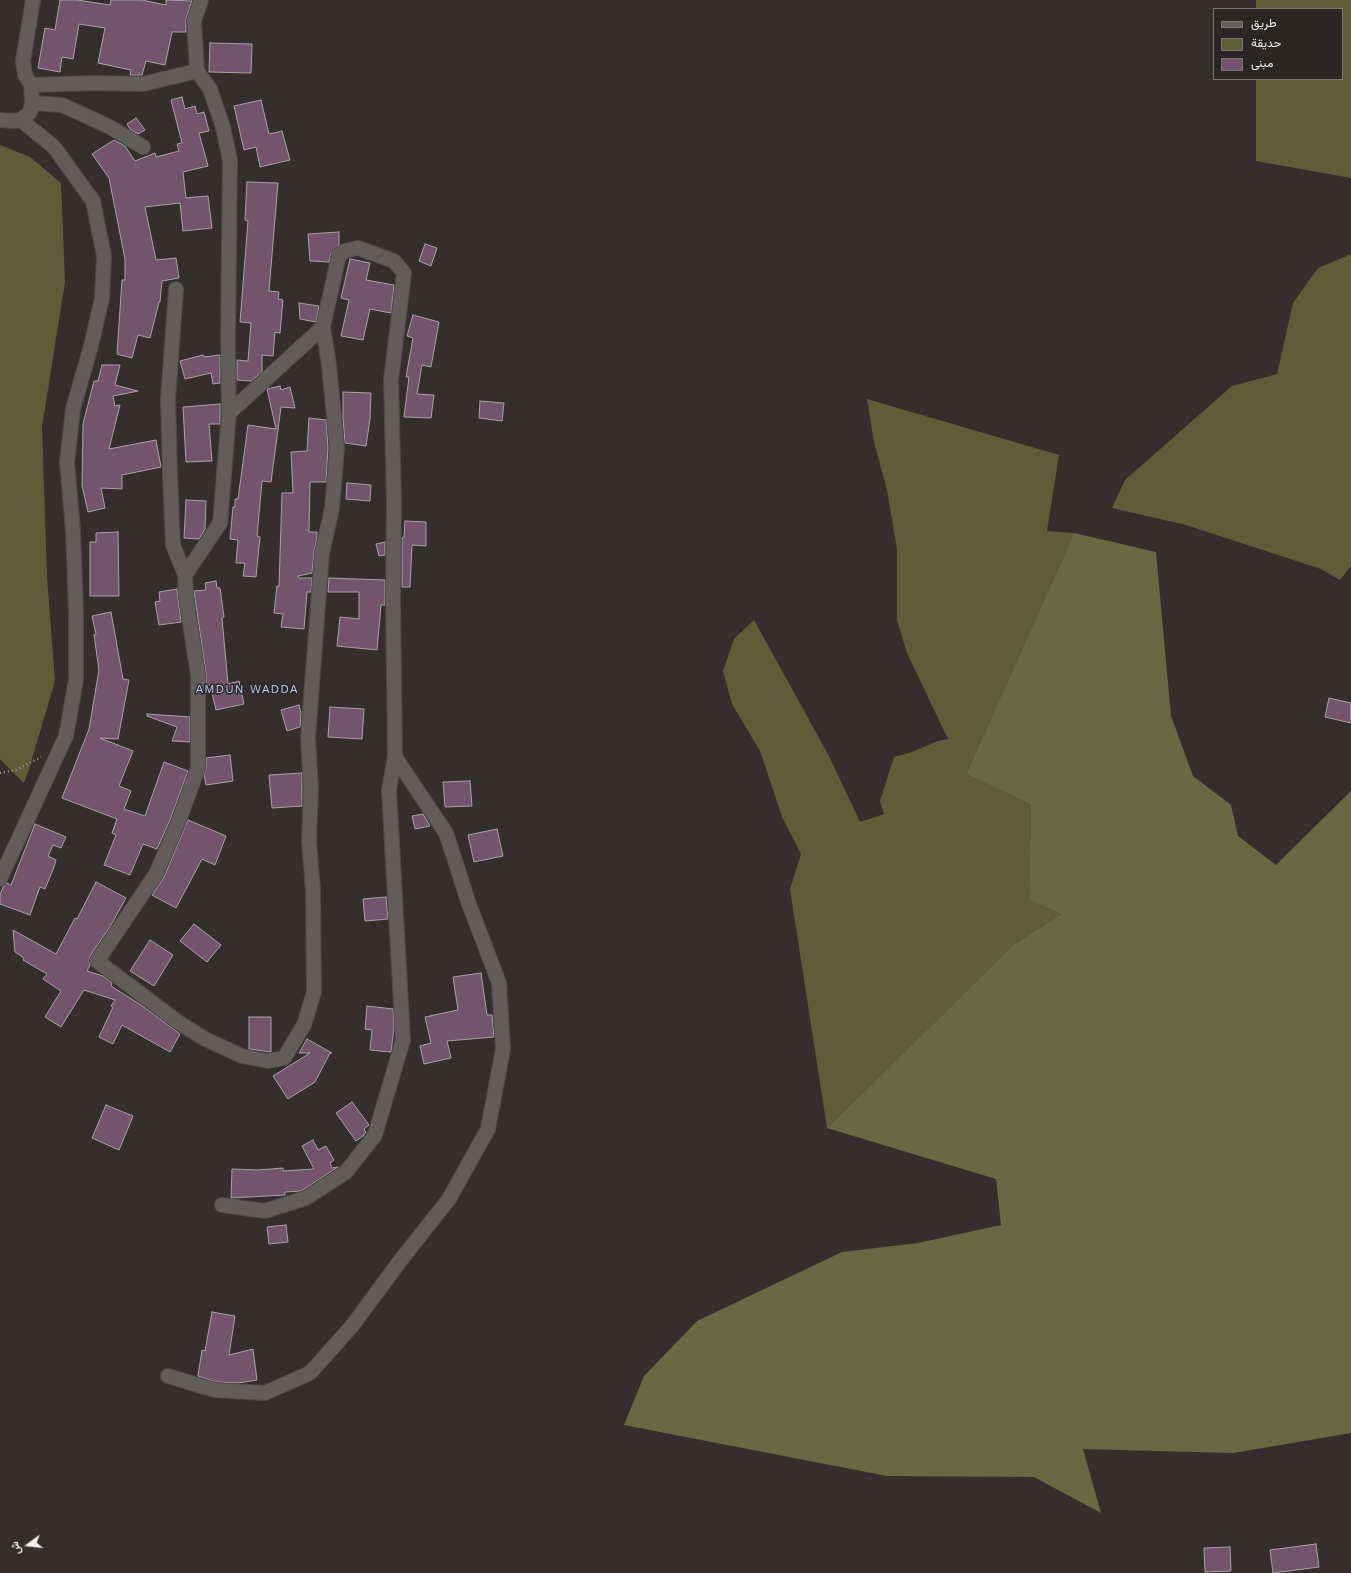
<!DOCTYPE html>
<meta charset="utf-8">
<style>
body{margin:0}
#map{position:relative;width:1351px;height:1573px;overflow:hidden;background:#342f2d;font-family:"Work Sans",Vazirmatn,sans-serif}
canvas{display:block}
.legend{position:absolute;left:1213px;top:8px;width:130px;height:72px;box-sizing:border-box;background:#2a2623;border:1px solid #7a7674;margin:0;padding:5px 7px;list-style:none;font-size:12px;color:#f2efee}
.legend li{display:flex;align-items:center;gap:8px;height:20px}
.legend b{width:20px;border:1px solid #7a7674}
.north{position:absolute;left:8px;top:1525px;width:40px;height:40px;-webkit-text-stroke:3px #2a2623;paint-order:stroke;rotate:255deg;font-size:11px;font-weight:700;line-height:16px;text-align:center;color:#f2efee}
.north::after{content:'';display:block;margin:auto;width:14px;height:18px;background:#f2efee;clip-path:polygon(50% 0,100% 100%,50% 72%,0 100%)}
</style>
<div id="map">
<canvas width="1351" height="1573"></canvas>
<ul class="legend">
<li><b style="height:5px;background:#625d5b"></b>طريق</li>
<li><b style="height:11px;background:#5d5e38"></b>حديقة</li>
<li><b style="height:11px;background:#74536d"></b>مبنى</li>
</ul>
<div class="north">ش</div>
</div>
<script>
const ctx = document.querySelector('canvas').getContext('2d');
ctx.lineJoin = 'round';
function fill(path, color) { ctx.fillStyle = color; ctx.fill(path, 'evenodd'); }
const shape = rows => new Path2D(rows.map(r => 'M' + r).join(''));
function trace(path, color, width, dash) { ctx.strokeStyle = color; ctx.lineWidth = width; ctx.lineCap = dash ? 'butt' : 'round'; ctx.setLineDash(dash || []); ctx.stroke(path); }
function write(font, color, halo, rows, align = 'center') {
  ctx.font = font + ' "Work Sans",sans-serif'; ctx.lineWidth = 3; ctx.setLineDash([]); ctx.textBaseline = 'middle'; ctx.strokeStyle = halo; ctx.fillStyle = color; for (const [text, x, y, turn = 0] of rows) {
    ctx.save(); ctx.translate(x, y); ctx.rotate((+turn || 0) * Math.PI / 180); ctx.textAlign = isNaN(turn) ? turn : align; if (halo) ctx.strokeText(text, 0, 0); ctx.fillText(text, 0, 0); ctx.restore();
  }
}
fill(shape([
 [1256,0,1351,0,1351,178,1256,161,1256,79,1342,79,1342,9,1256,9],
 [0,145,30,157,61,183,65,282,42,427,47,577,55,681,29,769,24,783,0,759],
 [1351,254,1351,566,1340,580,1321,569,1186,525,1112,508,1125,480,1232,386,1277,374,1293,303,1318,268],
 [867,399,1059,455,1047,531,1074,533,966,774,1031,805,1029,900,1061,914,1013,945,827,1128,790,889,801,854,782,817,760,751,732,704,723,671,734,639,754,620,829,756,860,822,884,814,880,801,894,757,909,753,938,741,948,739,907,653,897,620,897,549,887,490,874,442]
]), '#5d5e38');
fill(shape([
 [1074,533,1156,552,1171,716,1193,776,1231,805,1238,836,1276,865,1351,791,1351,1433,1233,1453,1083,1449,1101,1513,1034,1477,887,1476,624,1425,644,1376,697,1321,842,1252,918,1243,1001,1225,996,1179,827,1128,1013,945,1061,914,1029,900,1031,805,966,774]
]), '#676942');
const building = shape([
 [60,0,77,0,110,5,111,0,142,0,166,5,166,0,192,1,186,19,186,32,172,32,165,65,146,61,142,75,130,75,131,70,98,63,105,28,79,24,73,59,62,57,60,72,38,68,45,28,55,30,60,0],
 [210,43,252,44,251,73,209,72,210,43],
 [182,97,185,109,195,106,197,114,204,112,209,131,199,133,208,166,183,172,186,198,208,196,212,228,183,231,180,203,145,207,156,260,176,258,179,278,162,281,160,302,159,302,150,338,138,335,132,358,117,354,122,280,125,280,125,259,109,178,92,154,114,140,125,146,135,161,155,153,156,157,179,151,177,144,182,143,171,100,182,97],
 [261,100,269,134,282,131,290,160,260,167,256,147,244,150,234,106,261,100],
 [136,118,145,130,138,134,130,129,127,124,136,118],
 [247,182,278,183,269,291,279,292,278,299,283,300,280,333,275,332,273,356,262,355,262,372,251,381,237,380,237,360,248,361,251,323,240,322,248,221,245,220,247,182],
 [339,232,339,245,331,253,329,262,310,261,308,234,339,232],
 [425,244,437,248,431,266,419,261,425,244],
 [350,259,370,263,366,280,394,285,391,313,370,309,363,340,341,336,349,300,341,298,350,259],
 [299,303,319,306,316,322,300,319,299,303],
 [413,315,439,322,431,367,422,365,417,394,434,395,431,418,404,417,409,377,406,377,413,338,407,336,413,315],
 [203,355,204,357,220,355,220,383,213,384,211,373,185,379,180,361,203,355],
 [102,365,120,365,115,385,138,391,113,396,115,406,120,405,109,449,156,440,161,467,122,475,122,489,101,488,105,508,88,512,82,486,83,424,94,381,98,381,102,365],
 [280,386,281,390,290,387,295,408,281,407,271,482,262,481,257,536,260,537,256,577,243,576,245,563,236,563,238,540,230,539,233,507,235,507,235,499,238,499,248,425,276,429,267,389,280,386],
 [343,392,371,393,370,419,366,446,345,443,343,418,343,392],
 [480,401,504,403,502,421,479,418,480,401],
 [220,404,220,424,209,424,212,461,186,462,183,407,220,404],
 [309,418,326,420,328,448,326,482,310,482,309,532,317,532,317,539,314,552,312,573,298,576,299,578,312,578,311,592,307,592,304,629,281,627,283,614,274,613,277,586,279,586,282,493,293,493,291,452,307,451,309,418],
 [347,483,371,485,370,501,346,499,347,483],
 [186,500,206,501,205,529,199,539,184,538,186,500],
 [405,521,426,522,426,546,412,545,410,587,402,587,402,538,404,537,405,521],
 [118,532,119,596,90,596,90,542,96,542,96,533,118,532],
 [385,542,385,555,379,556,376,544,385,542],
 [329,578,385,580,385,605,381,605,377,650,337,646,340,617,359,619,359,592,328,592,329,578],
 [216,581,217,588,220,588,224,617,222,618,228,684,239,681,244,704,216,710,210,685,206,685,206,674,194,591,206,590,205,583,216,581],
 [177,589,181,622,159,625,155,602,160,601,159,592,177,589],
 [111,612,123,679,129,680,118,739,100,738,133,751,119,786,131,791,124,809,145,816,164,762,188,771,170,820,157,849,143,844,130,875,104,865,116,835,112,833,117,819,62,798,89,729,99,670,94,635,96,634,92,616,111,612],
 [1329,698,1351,703,1351,723,1325,717,1329,698],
 [299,705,301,713,300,727,287,731,281,710,299,705],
 [330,707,364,709,362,739,328,737,330,707],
 [147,714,190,717,190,742,172,741,177,727,147,716,147,714],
 [230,755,233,781,206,785,204,775,206,768,206,758,230,755],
 [302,773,302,806,272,808,269,775,302,773],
 [470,781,472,806,445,807,443,782,470,781],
 [423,814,430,826,415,829,412,816,423,814],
 [188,820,226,836,215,865,202,859,176,908,152,895,164,877,188,820],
 [35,824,66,837,61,848,53,845,48,856,56,860,54,867,45,889,40,887,30,915,0,904,0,895,3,887,7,883,11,885,35,824],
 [497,829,503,856,474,862,468,835,497,829],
 [96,882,126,898,111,925,90,956,89,961,90,965,87,971,103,976,112,983,111,986,141,1005,180,1034,170,1052,122,1025,113,1044,99,1037,113,1007,111,1006,115,1000,84,990,61,1027,45,1017,61,991,43,979,47,974,23,960,24,958,15,952,13,930,56,954,75,918,77,919,96,882],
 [386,897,388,919,365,921,363,899,386,897],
 [194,924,221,945,207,962,180,941,194,924],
 [150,940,173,955,154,986,130,971,150,940],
 [481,973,487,1015,492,1015,494,1037,447,1041,451,1058,424,1064,420,1046,431,1043,425,1017,458,1010,453,977,481,973],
 [367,1006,393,1009,394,1028,391,1052,370,1050,372,1030,365,1029,367,1006],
 [249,1017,271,1017,271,1052,249,1049,249,1017],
 [307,1039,332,1053,330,1053,315,1082,288,1099,273,1076,310,1053,299,1053,307,1039],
 [352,1102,369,1125,364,1129,366,1132,363,1136,356,1141,336,1113,352,1102],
 [106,1105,133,1116,119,1150,92,1138,106,1105],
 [313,1140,318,1150,326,1146,334,1160,330,1163,332,1168,338,1167,301,1191,285,1192,285,1195,231,1198,232,1169,258,1170,283,1168,283,1171,314,1169,302,1146,313,1140],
 [286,1225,288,1242,269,1244,267,1227,286,1225],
 [212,1312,235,1316,229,1355,253,1349,257,1380,238,1383,216,1382,198,1376,202,1350,205,1351,212,1312],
 [1316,1544,1319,1567,1273,1573,1270,1550,1316,1544],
 [1230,1547,1231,1571,1205,1572,1204,1548,1230,1547]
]);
fill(building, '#74536d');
trace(building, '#a8a3a6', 1);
const minor = shape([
 [197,71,194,21,201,0],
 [31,85,94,83,143,84,197,71,210,89,223,127,230,160,228,337,229,413,220,523,185,575],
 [32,103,62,105,110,127,143,147],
 [0,120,14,121,21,120,30,112,32,103,31,85,25,75,23,61,33,0],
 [176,289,168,399,170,475,173,545,185,575,186,597,198,675,198,768,178,823,156,874,97,961,178,1022,205,1039,242,1056,268,1061,284,1058,304,1025,314,992,313,890,309,842,311,789,308,737,322,553,332,509,337,448,329,365,323,327],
 [0,879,66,736,76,680,76,611,73,531,67,462,73,409,91,346,102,298,104,256,93,201,54,147,21,120],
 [222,1205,265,1211,306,1198,346,1172,375,1135,403,1040,389,790,395,757,393,598,394,500,391,380,404,273,394,261,358,248,345,251,339,255,323,327,229,413],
 [168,1376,215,1390,265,1393,310,1373,352,1326,400,1261,449,1199,488,1129,503,1049,499,983,469,904,446,833,395,757]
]);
trace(minor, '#4f4b4a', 16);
trace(shape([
 [0,773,16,770,41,757]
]), '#979391', 2.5, [1, 3]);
trace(minor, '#625d5b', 14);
ctx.letterSpacing = '1px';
write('12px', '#becef7', '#2a2623', [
 ["AMDUN WADDA",247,689]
]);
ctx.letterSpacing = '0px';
</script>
